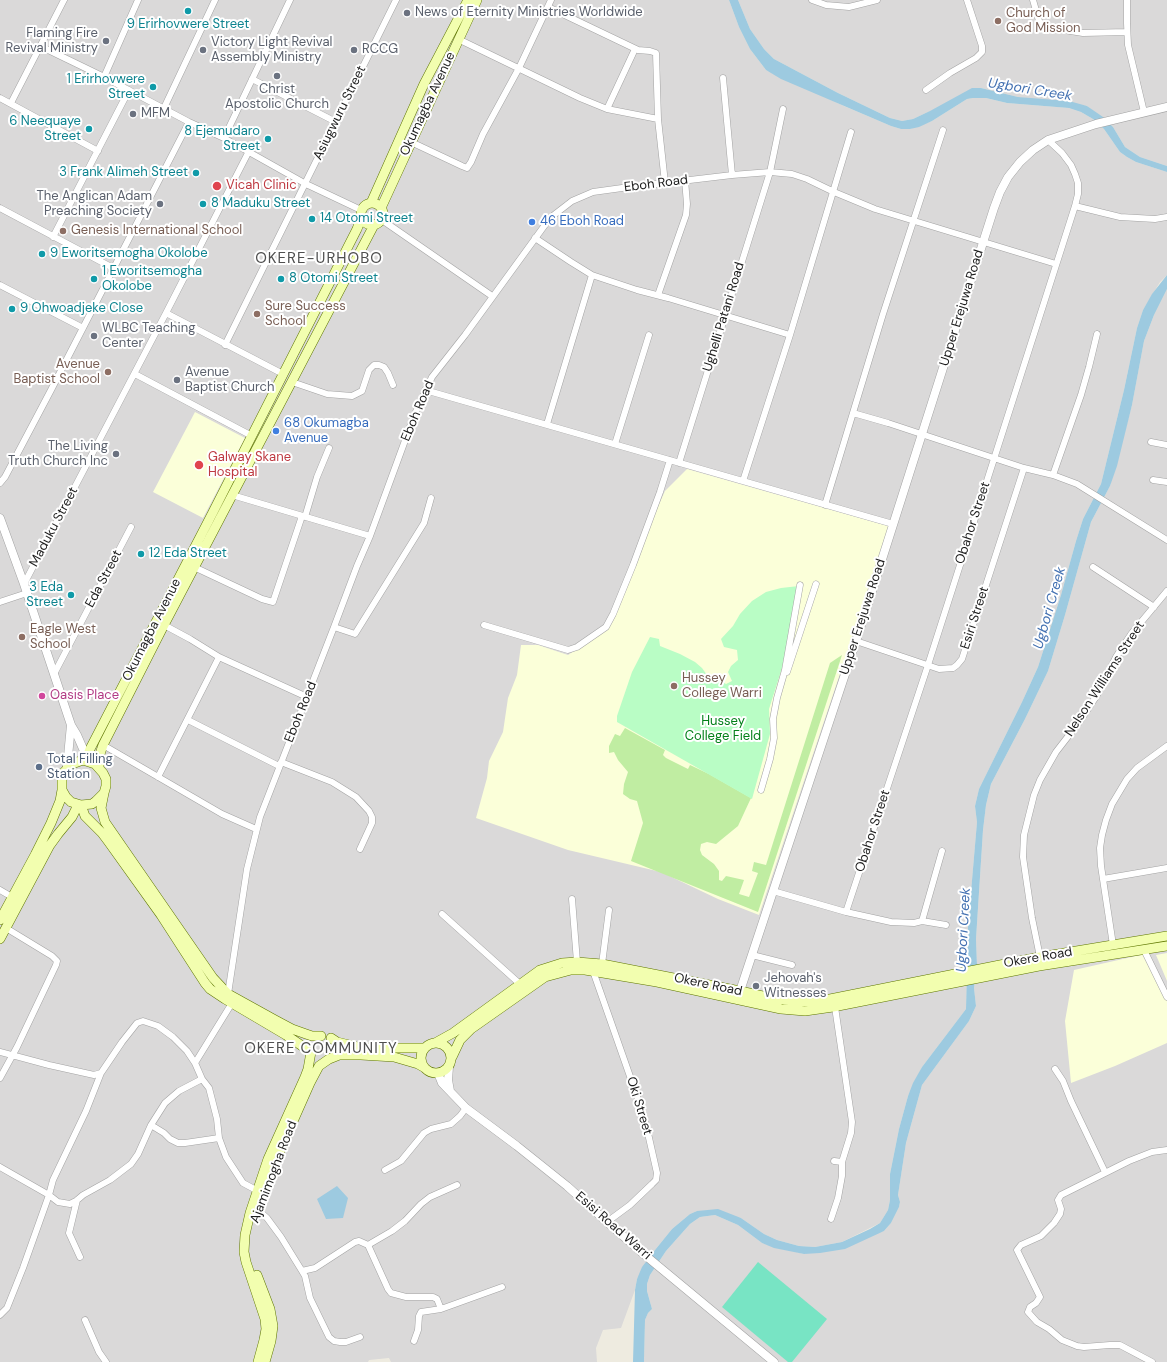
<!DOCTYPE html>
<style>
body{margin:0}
canvas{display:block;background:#eeebe0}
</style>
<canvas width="1167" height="1362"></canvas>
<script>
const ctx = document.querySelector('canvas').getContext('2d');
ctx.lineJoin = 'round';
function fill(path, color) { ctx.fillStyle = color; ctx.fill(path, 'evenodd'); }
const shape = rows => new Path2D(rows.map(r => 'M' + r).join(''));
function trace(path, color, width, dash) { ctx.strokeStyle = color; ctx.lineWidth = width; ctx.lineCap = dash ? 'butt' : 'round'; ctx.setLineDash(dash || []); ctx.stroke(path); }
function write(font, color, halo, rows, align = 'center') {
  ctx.font = font + ' "DM Sans",sans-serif'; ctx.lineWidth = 4; ctx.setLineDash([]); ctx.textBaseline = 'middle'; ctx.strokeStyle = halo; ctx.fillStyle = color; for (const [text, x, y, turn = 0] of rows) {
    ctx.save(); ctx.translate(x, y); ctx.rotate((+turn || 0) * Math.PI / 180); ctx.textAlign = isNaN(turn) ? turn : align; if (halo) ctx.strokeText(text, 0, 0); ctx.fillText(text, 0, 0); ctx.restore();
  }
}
fill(shape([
 [0,0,729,0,739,27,750,49,766,70,844,106,891,126,901,129,910,129,932,121,967,99,973,98,986,98,1007,103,1069,108,1081,112,1093,119,1104,129,1120,152,1127,157,1136,162,1167,172,1167,275,1160,282,1143,310,1137,328,1124,390,1101,484,1083,519,1076,541,1061,595,1038,667,1022,702,979,789,975,806,977,822,968,927,966,1009,922,1067,908,1096,899,1129,890,1174,890,1200,888,1210,880,1223,842,1242,815,1247,799,1246,777,1240,764,1234,741,1218,697,1211,690,1214,672,1229,655,1250,637,1279,635,1290,621,1328,603,1330,596,1348,597,1362,391,1362,389,1358,369,1360,368,1362,0,1362],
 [738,0,1167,0,1167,166,1140,157,1125,147,1113,127,1087,106,1018,97,981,88,913,119,902,121,890,118,838,93,774,59,764,49,750,29],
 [1167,289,1167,1362,644,1362,645,1320,648,1313,652,1309,647,1291,647,1284,650,1275,666,1251,690,1224,700,1217,715,1215,738,1225,762,1243,804,1254,884,1231,891,1223,899,1207,900,1202,898,1195,906,1143,922,1085,969,1021,976,1006,974,988,977,966,976,939,983,830,986,805,991,784,1025,719,1048,671,1065,615,1091,522,1110,486,1132,405,1144,341,1154,315]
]), '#dad9d9');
fill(shape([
 [195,412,245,438,203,518,153,492],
 [687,469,891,527,861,611,759,915,718,899,661,872,568,850,476,818,487,778,489,761,503,732,508,698,517,675,521,645,538,645,568,655,601,633,665,491],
 [1167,953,1167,981,1156,955],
 [1145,954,1167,1000,1167,1043,1115,1066,1071,1083,1065,1021,1074,970]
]), '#fbffd9');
fill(shape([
 [842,655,758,912,631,861,643,823,637,801,630,799,623,794,624,784,628,772,618,760,614,752,609,753,609,746,615,734,620,736,625,728,665,750,663,755,666,758,688,769,690,765,709,774,751,798,738,826,716,844,707,842,701,844,700,850,702,855,714,864,719,871,719,880,722,881,726,876,744,880,739,894,749,897,758,873,752,871,754,862,766,865,830,663]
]), '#c0eda2');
fill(shape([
 [799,586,782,668,769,709,770,734,752,799,617,722,617,716,632,672,650,637,659,639,660,646,680,654,695,662,702,668,707,675,717,678,726,684,732,681,728,672,731,666,738,660,737,650,724,647,721,639,733,626,740,614,752,601,766,592,781,588]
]), '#b9fdc5');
fill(shape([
 [758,1262,827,1319,792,1362,788,1362,722,1307]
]), '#78e4c4');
fill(shape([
 [729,0,738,0,750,29,764,49,774,59,838,93,890,118,902,121,913,119,930,111,972,88,981,88,1018,97,1069,101,1087,106,1103,117,1113,127,1125,147,1140,157,1167,166,1167,172,1136,162,1127,157,1120,152,1104,129,1093,119,1081,112,1069,108,1007,103,986,98,973,98,967,99,932,121,919,127,910,129,901,129,891,126,781,79,766,70,750,49,739,27],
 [1167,275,1167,289,1154,315,1144,341,1132,405,1117,466,1110,486,1091,522,1065,615,1048,671,1025,719,991,784,986,805,983,830,976,939,977,966,974,988,976,1006,969,1021,922,1085,906,1143,898,1195,900,1202,899,1207,891,1223,884,1231,845,1249,820,1253,804,1254,774,1248,762,1243,738,1225,715,1215,700,1217,690,1224,666,1251,650,1275,647,1284,647,1291,652,1309,648,1313,645,1320,644,1362,633,1362,635,1290,637,1279,642,1267,655,1250,672,1229,690,1214,697,1211,718,1209,741,1218,764,1234,777,1240,799,1246,815,1247,842,1242,870,1229,880,1223,888,1210,890,1200,890,1174,899,1129,908,1096,913,1083,922,1067,966,1009,968,927,977,822,975,806,979,789,1022,702,1038,667,1061,595,1076,541,1083,519,1101,484,1124,390,1137,328,1143,310,1152,294],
 [337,1186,348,1198,343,1218,326,1219,317,1199]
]), '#9dcae0');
const minor = shape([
 [812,0,826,5,849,7,877,0],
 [1033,0,1039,21,1045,27,1083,33,1127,32],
 [1127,0,1127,23,1128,45,1144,112],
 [458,39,580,98,607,109,658,119,656,53,650,51,638,50,548,7],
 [40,46,104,77,189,122,224,138,306,184,361,210],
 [104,77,138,0],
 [723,78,732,175],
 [252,79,336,122],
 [926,90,950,73,976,58,982,52,982,46,967,0],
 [0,98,98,151],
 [11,103,64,0],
 [164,108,215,0],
 [607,109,635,49],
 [658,119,665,183],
 [224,138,290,0],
 [411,142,462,166,467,168,471,162,483,134,519,68,551,0],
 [1075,206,1120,217,1155,219,1167,217],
 [0,208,113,268],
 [382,220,492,296],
 [53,237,129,90],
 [535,238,571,262,592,275,637,290,668,298,790,335],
 [0,285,83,328],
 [658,295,686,215,687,204,685,180],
 [166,313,283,374],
 [225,345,396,0],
 [135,374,252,436],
 [292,382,327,394,352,396,362,391,369,370,374,365,379,365,384,367,388,373,393,385],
 [425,390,893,524],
 [853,413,888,423,1024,468,1053,475,1077,484,1167,540],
 [547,424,592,275],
 [1151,442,1167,445],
 [615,444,649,335],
 [679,463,770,172,783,109],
 [1053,475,1081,395,1089,367,1097,334],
 [1153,480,1167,482],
 [743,481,790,335,851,132],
 [0,483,5,477,51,390,189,122],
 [232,495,370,536],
 [825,505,883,314,943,130],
 [305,517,317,477,329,448],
 [194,567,262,599,273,602,302,516],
 [1093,567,1154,607],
 [24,584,166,313,249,151],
 [0,602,27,593],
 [164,625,190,639,219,657,307,697],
 [484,625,568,650,577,647,606,627,613,614,633,565,660,492,670,460],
 [334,627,355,634,424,523,431,498],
 [856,641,939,669,953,668,957,665,962,659,1024,468],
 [787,672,816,584],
 [54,674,131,527],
 [188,720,279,766],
 [103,745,222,814,256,829],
 [281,762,332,782,356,797,369,811,372,817,372,823,360,849],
 [158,777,219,657],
 [761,790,770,759,774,738,773,719,777,698,785,670,800,585],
 [1103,879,1167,868],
 [0,890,12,897],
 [773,891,846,912,891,922,914,923,922,921,942,851],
 [572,899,577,962],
 [846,912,928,665,1075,206,1078,194,1078,183,1075,174,1071,165,1062,153,1048,140],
 [442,914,520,984],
 [922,921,946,925],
 [1113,945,1101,866,1100,848,1102,835,1106,820,1112,804,1127,779,1137,768,1167,746],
 [1144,950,1167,997],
 [752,955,792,965],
 [1040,957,1032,918,1023,857,1024,835,1034,795,1040,780,1056,752,1080,721,1097,695,1116,657,1132,633,1167,591],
 [602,964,609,910],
 [593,971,639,1102,647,1129,657,1173,656,1180,652,1184,630,1205,607,1222],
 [228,994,247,869,260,817,334,627,357,566,370,536,414,416,432,377,465,335,550,218,572,201,593,192,622,188,732,175,770,172,792,174,807,179,834,192,875,209,1056,264],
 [0,1052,49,1065,94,1075,101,1073],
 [195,1063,232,1003],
 [1055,1069,1063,1081,1071,1101,1105,1172],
 [0,1078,17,1047,56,965,57,961,52,956,6,928],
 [151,1125,164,1133,170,1139,178,1143,185,1143,219,1138],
 [834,1161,842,1162,851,1133,852,1122,835,1007],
 [0,1167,49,1195,58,1202,70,1204,76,1201,83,1195,110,1180,131,1164,138,1154,151,1125,165,1103,179,1091,202,1079],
 [385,1170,401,1161,424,1133,431,1129,451,1124,460,1116,466,1108],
 [77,1200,69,1233,80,1257],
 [258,1210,267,1218,281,1237,302,1271,315,1268,355,1242,359,1241,368,1245,388,1289,391,1293,406,1297,433,1297,437,1299,441,1309,502,1287],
 [831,1219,838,1198,842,1176,842,1162],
 [368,1245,392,1231,405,1221,421,1204,430,1197,457,1185],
 [302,1271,305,1276,310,1298,329,1337,334,1341,340,1342,346,1342,360,1337],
 [0,1315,7,1308,23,1268,49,1195,53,1180,86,1111,101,1073,122,1042,137,1023,143,1021,158,1026,173,1037,187,1051,195,1063,202,1079,209,1088,217,1119,219,1138,226,1157,243,1183,258,1191],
 [85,1320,99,1352,106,1362],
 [414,1341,418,1330,419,1316,421,1312,441,1309],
 [1152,1362,1120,1345,1110,1345,1084,1347,1077,1346,1062,1340,1049,1329,1037,1322,1028,1312,1030,1307,1036,1303,1040,1297,1017,1250,1021,1245,1041,1236,1054,1223,1060,1214,1061,1209,1058,1200,1061,1195,1129,1161,1152,1152,1167,1150]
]);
const tertiary = shape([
 [0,518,24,584,71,725,77,735,84,751,83,760],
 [67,767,71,725],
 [740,991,856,641,994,208,1000,192,1008,177,1020,162,1033,150,1048,140,1096,124,1167,107],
 [449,1067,448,1080,450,1091],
 [438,1073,442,1083,466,1108,517,1146,567,1186,607,1222,646,1256,774,1362]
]);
const secondary = shape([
 '361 214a11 11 0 1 1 22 0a11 11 0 1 1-22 0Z',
 [371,203,424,84,468,0],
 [381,208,477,0],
 [86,760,90,749,212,514,357,229,361,219],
 [99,767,100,754,103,745,164,625,374,225],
 [104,793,101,808,105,822,213,978,228,994,275,1020,292,1029,306,1034,312,1036,321,1036],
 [81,805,85,816,102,833,108,841,161,915,205,983,210,989,225,999,286,1035,311,1052,308,1069,305,1077,268,1159,250,1213,245,1235,244,1252,246,1262,265,1319,266,1329,264,1340,258,1362],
 [0,920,35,855,51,823,60,801,62,790,62,778,64,772,72,764,83,760,95,764,103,773,106,779,106,786,104,793,96,801,92,804,81,805,71,802,66,797,62,790],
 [0,939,50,845,58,834,72,817,78,805],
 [331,1038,337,1042,362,1048,425,1048],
 '421 1058a15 15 0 1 1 30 0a15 15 0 1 1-30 0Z',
 [435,1043,453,1033,540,970,562,963,577,962,602,964,740,991,776,999,801,1002,825,1000,1040,957,1167,936],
 [452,1057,460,1040,471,1029,545,977,571,970,585,970,657,982,781,1009,805,1011,833,1007,1039,966,1167,946],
 [259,1207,275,1162,310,1083,319,1066,329,1059,339,1055,361,1055,394,1057,418,1064,425,1068],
 [257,1275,270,1309,273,1326,271,1341,265,1362]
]);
trace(minor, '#a3a3a3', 7);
trace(tertiary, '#a3a3a3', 9);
trace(secondary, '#5e7600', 10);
trace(minor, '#fff', 6);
trace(tertiary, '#fff', 8);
trace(secondary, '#f2feaf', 9);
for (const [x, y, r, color] of [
 [188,11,4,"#0f9aa8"],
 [407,13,4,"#6b7280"],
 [998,21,4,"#8d6e63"],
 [106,41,4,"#6b7280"],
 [203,50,4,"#6b7280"],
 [354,50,4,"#6b7280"],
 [277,76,4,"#6b7280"],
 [153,87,4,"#0f9aa8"],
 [133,114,4,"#6b7280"],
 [89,129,4,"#0f9aa8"],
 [268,139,4,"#0f9aa8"],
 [196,173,4,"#0f9aa8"],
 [217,186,5,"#e0444e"],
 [160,204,4,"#6b7280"],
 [203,204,4,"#0f9aa8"],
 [312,219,4,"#0f9aa8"],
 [532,222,4,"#3f7fe0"],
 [63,231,4,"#8d6e63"],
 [42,254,4,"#0f9aa8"],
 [94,279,4,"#0f9aa8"],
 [281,279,4,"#0f9aa8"],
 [12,309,4,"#0f9aa8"],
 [257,314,4,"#8d6e63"],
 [94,336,4,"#6b7280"],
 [108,372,4,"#8d6e63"],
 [177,380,4,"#6b7280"],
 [276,431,4,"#3f7fe0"],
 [116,454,4,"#6b7280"],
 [199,465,5,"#e0444e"],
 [141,554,4,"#0f9aa8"],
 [71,595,4,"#0f9aa8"],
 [22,637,4,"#8d6e63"],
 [674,686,4,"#8d6e63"],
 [42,696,4,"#d1479c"],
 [39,767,4,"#5c6f8a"],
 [756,986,4,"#6b7280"]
]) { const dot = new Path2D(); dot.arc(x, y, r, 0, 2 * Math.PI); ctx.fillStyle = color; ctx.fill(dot); trace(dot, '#fff', 1.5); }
write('13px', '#5b616d', '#fff', [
 ["News of Eternity Ministries Worldwide",415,13],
 ["Flaming Fire",98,34,"right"],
 ["Revival Ministry",98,49,"right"],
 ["Victory Light Revival",211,43],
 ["Assembly Ministry",211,58],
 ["RCCG",362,50],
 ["Christ",277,90,"center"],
 ["Apostolic Church",277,105,"center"],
 ["MFM",141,114],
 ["The Anglican Adam",152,197,"right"],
 ["Preaching Society",152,212,"right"],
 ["WLBC Teaching",102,329],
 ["Center",102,344],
 ["Avenue",185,373],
 ["Baptist Church",185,388],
 ["The Living",108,447,"right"],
 ["Truth Church Inc",108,462,"right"],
 ["Jehovah's",764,979],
 ["Witnesses",764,994]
], 'left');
write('13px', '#785e54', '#fff', [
 ["Church of",1006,14],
 ["God Mission",1006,29],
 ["Genesis International School",71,231],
 ["Sure Success",265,307],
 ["School",265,322],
 ["Avenue",100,365,"right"],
 ["Baptist School",100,380,"right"],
 ["Eagle West",30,630],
 ["School",30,645],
 ["Hussey",682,679],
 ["College Warri",682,694]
], 'left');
write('13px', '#0d838f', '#fff', [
 ["9 Erirhovwere Street",188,25,"center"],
 ["1 Erirhovwere",145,80,"right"],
 ["Street",145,95,"right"],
 ["6 Neequaye",81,122,"right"],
 ["Street",81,137,"right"],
 ["8 Ejemudaro",260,132,"right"],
 ["Street",260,147,"right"],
 ["3 Frank Alimeh Street",188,173,"right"],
 ["8 Maduku Street",211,204],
 ["14 Otomi Street",320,219],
 ["9 Eworitsemogha Okolobe",50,254],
 ["1 Eworitsemogha",102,272],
 ["Okolobe",102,287],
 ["8 Otomi Street",289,279],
 ["9 Ohwoadjeke Close",20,309],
 ["12 Eda Street",149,554],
 ["3 Eda",63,588,"right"],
 ["Street",63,603,"right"]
], 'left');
write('13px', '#1c1c1c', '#fff', [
 ["Okumagba Avenue",428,104,-65],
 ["Asiugwuru Street",340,113,-64],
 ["Eboh Road",656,184,-7],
 ["Upper Erejuwa Road",962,308,-73],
 ["Ughelli Patani Road",724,317,-73],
 ["Eboh Road",418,411,-67],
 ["Obahor Street",973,523,-72],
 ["Maduku Street",54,527,-62],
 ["Eda Street",104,579,-62],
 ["Upper Erejuwa Road",863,617,-72],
 ["Esiri Street",975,618,-72],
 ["Okumagba Avenue",152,630,-63],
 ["Nelson Williams Street",1105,679,-57],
 ["Eboh Road",301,712,-68],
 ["Obahor Street",873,831,-72],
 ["Okere Road",1038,958,-10],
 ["Okere Road",708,985,12],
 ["Oki Street",639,1106,73],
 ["Ajamimogha Road",274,1172,-69],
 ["Esisi Road Warri",613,1226,41]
]);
write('13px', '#be3a42', '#fff', [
 ["Vicah Clinic",226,186],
 ["Galway Skane",208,458],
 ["Hospital",208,473]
], 'left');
write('13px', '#366cbe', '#fff', [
 ["46 Eboh Road",540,222],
 ["68 Okumagba",284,424],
 ["Avenue",284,439]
], 'left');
write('13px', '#b23c85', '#fff', [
 ["Oasis Place",50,696]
], 'left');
write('13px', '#04801a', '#fff', [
 ["Hussey",723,722],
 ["College Field",723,737]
]);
write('13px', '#4e5e75', '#fff', [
 ["Total Filling",47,760],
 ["Station",47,775]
], 'left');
write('italic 14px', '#4270b1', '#fff', [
 ["Ugbori Creek",1030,90,9],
 ["Ugbori Creek",1050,608,-74],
 ["Ugbori Creek",964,930,-87]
]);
ctx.letterSpacing = '1px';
write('15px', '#4f4f4f', '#fff', [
 ["OKERE-URHOBO",319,259],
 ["OKERE COMMUNITY",321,1049]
]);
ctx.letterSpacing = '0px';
</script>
